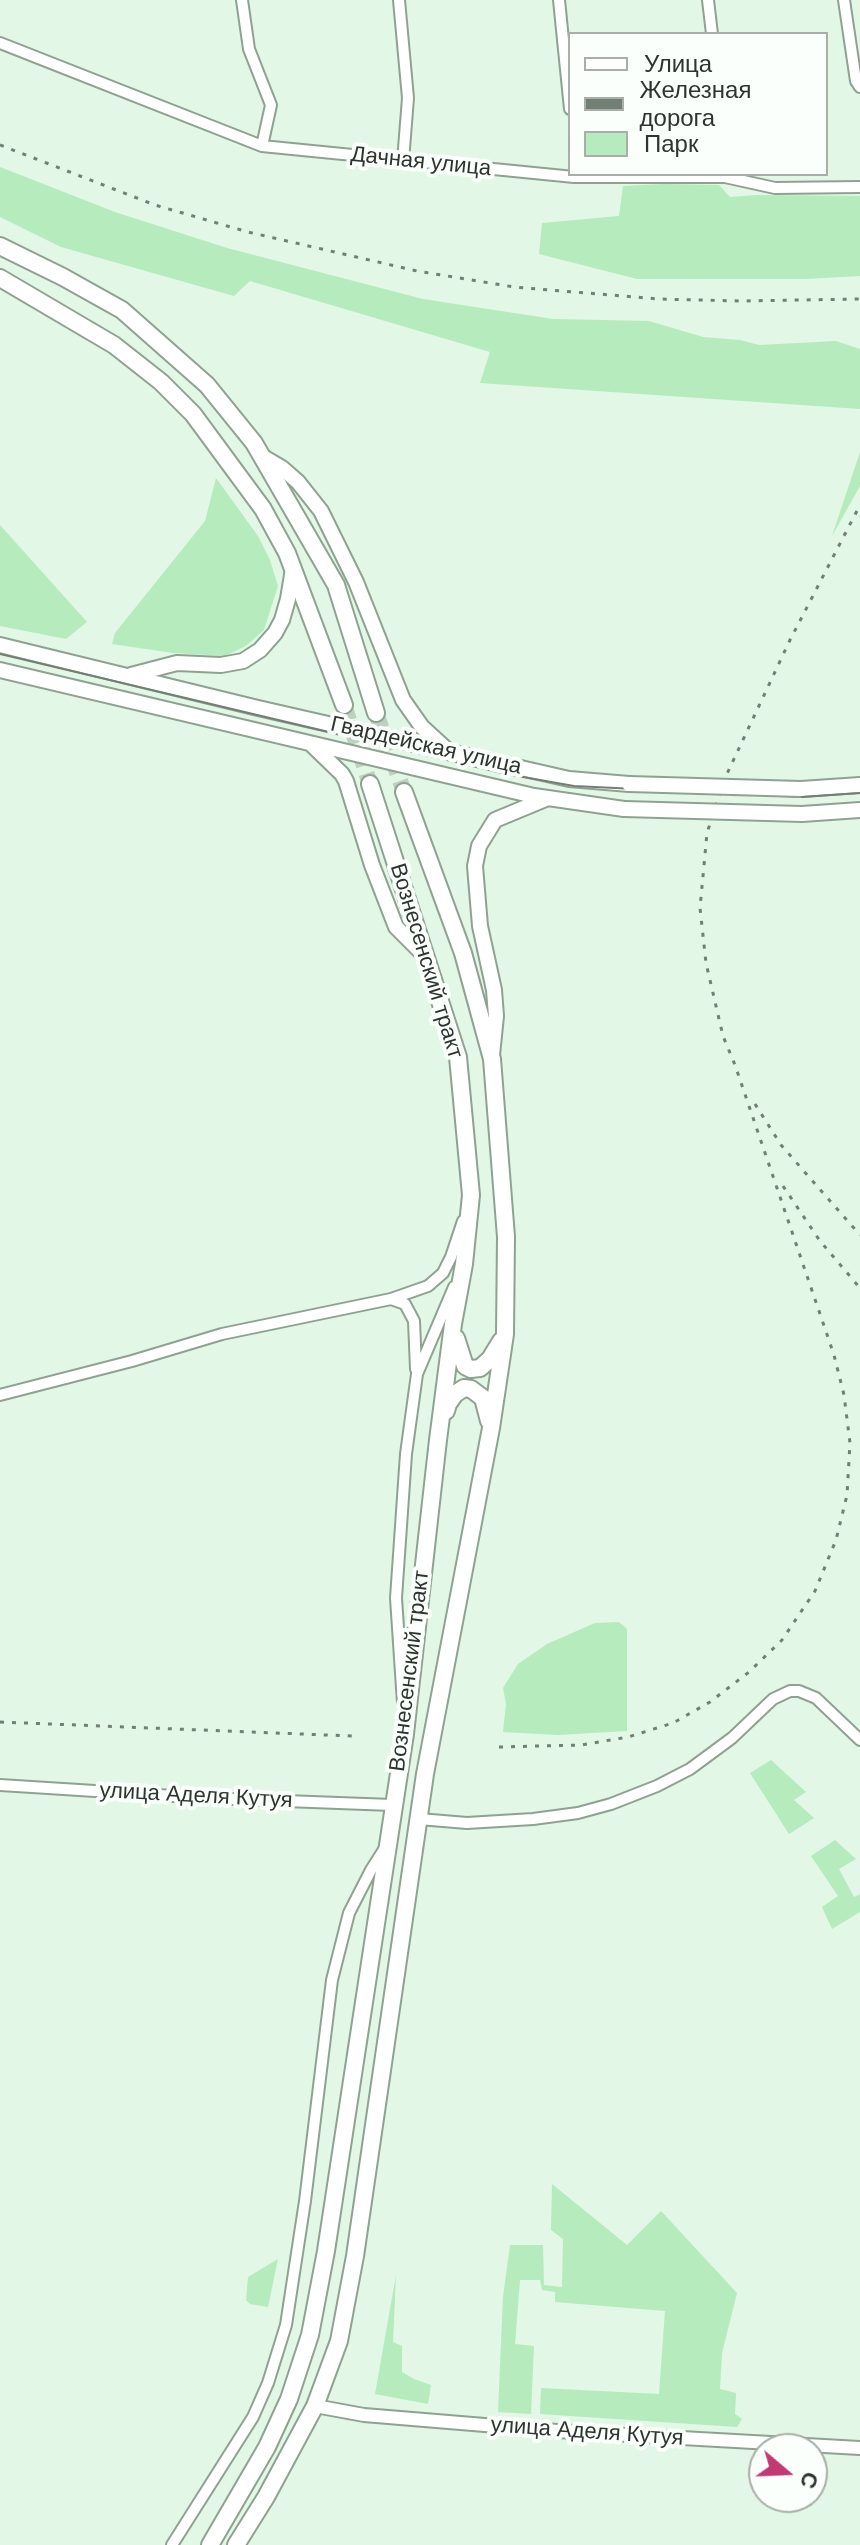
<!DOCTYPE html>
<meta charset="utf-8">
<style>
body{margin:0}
#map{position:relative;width:860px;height:2545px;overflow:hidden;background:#e2f7e5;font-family:Helvetica,sans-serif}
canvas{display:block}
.legend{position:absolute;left:568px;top:32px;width:260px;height:144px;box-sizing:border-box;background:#fbfffb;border:2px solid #a9aea9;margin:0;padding:10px 14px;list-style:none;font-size:24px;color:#2d352e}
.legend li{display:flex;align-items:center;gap:16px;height:40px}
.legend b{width:40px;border:2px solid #a9aea9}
.north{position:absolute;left:748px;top:2433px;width:80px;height:80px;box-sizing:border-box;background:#fbfffb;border:2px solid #a9aea9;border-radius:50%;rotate:109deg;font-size:22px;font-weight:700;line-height:32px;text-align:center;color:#2d352e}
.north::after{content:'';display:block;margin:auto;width:28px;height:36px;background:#c23973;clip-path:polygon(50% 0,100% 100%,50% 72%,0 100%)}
</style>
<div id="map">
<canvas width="860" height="2545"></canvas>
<ul class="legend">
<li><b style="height:10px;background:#fff"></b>Улица</li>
<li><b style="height:10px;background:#727f74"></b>Железная дорога</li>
<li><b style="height:22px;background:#b5ebbd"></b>Парк</li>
</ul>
<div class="north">С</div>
</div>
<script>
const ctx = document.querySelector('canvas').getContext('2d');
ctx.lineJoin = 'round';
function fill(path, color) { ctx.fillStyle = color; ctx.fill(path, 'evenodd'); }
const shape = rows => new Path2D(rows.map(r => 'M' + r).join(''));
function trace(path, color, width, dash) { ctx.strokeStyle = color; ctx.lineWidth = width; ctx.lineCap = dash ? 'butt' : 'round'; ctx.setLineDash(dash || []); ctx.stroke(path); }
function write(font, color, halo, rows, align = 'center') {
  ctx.font = font + ' Helvetica,sans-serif'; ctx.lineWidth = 8; ctx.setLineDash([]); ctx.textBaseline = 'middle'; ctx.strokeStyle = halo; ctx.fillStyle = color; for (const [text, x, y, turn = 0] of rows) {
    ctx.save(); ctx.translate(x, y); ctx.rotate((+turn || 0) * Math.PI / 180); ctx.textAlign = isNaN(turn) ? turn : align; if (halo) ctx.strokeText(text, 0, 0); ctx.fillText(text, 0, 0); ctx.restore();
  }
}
fill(shape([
 [0,167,115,212,227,248,423,299,553,319,649,321,703,337,740,340,759,345,836,341,860,349,860,409,480,383,490,352,250,281,234,296,61,247,0,217],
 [663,184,719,185,730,197,757,195,860,196,860,276,805,279,637,279,539,254,542,223,619,216,623,186],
 [860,452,860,486,832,536],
 [216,478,258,536,270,560,278,586,264,630,246,646,225,656,173,653,112,644,115,633,205,521],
 [0,525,87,622,66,639,0,626],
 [619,1622,627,1629,627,1731,558,1735,503,1732,506,1704,503,1688,518,1664,547,1644,595,1623],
 [771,1760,806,1792,794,1800,814,1818,789,1834,750,1773],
 [835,1840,856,1859,839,1869,854,1897,860,1894,860,1912,832,1929,822,1907,838,1896,811,1856],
 [552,2184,627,2245,661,2211,737,2293,722,2353,720,2389,736,2393,735,2414,742,2419,737,2427,540,2414,541,2388,659,2394,665,2311,555,2302,555,2292,542,2290,540,2280,520,2280,515,2344,534,2346,531,2414,498,2412,503,2297,510,2245,543,2245,544,2285,562,2287,563,2239,551,2230],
 [278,2259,268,2307,250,2304,246,2300,248,2277],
 [396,2275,393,2342,402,2346,402,2372,414,2379,431,2385,428,2404,375,2394]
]), '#b5ebbd');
trace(shape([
 [344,705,370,784],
 [376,713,404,792]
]), '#bed0c0', 16, [16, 8]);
const minor = shape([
 [242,0,249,49,271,105,262,146],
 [399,0,408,98,403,161],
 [559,0,570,109],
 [708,0,712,34],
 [844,0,856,81,860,87],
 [0,43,262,146,574,177,725,177,775,188,860,187],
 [391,1299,405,1304,414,1321,416,1369],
 [0,1395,132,1361,222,1334,391,1299,428,1286,443,1273,451,1257,463,1221],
 [403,1703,396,1598,406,1454,417,1374,454,1287],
 [0,1785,205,1798,392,1805],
 [419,1819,467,1823,533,1819,578,1813,611,1804,657,1786,690,1769,732,1738,773,1699,790,1691,799,1691,816,1698,860,1740],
 [172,2545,253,2417,268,2383,286,2325,305,2201,332,1980,349,1913,371,1870,385,1848]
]);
const tertiary = shape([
 [315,2406,364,2415,557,2431,860,2448]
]);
const secondary = shape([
 [265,458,282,468,298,482,321,511,356,582,403,700,422,727,446,749],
 [0,645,258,708,569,779,629,784],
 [0,670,534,796,624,809],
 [131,675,177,663,221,665,243,661,260,650,275,633,282,620,288,599,293,569],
 [311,744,342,774,346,781,372,865,396,927,425,956],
 [801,789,860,785],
 [802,814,860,810],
 [492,1055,496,1016,494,990,480,926,475,866,479,846,495,820,548,798]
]);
const primary = shape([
 [0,246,63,277,122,310,207,385,254,443,336,585,376,713],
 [0,278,114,345,161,382,193,414,263,509,287,553,344,705],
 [456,1338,465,1366,471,1369,480,1368,490,1359,501,1341],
 [446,1411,448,1404,455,1394,464,1388,471,1389,483,1398,489,1421],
 [210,2545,267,2447,289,2399,310,2335,326,2251,405,1734,438,1440,453,1324,464,1264,471,1195,458,1057,370,784],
 [236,2545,266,2497,315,2406,339,2341,355,2256,425,1774,491,1428,505,1334,506,1237,492,1059,463,953,404,792]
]);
trace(minor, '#8fa292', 14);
trace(tertiary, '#8fa292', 16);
trace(secondary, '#8fa292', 18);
trace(primary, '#8fa292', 20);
trace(minor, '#fff', 10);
trace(tertiary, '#fff', 12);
trace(secondary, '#fff', 14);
trace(primary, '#fff', 16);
trace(shape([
 [0,654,506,774,574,786,802,797,860,793]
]), '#727f74', 2);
trace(shape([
 [0,145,155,205,248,232,417,271,514,287,659,299,740,301,860,299],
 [755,1104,781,1145,860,1235],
 [783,1186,820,1241,860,1288],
 [0,1722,352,1736],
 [499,1747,581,1745,628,1737,673,1723,710,1702,749,1672,782,1640,815,1591,836,1540,847,1495,850,1443,844,1395,834,1355,735,1065,723,1036,706,963,700,908,707,833,725,778,790,640,860,505]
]), '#727f74', 3, [4, 8]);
const secondaryBridge = shape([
 [629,784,801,789],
 [624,809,802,814]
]);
trace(secondaryBridge, '#8fa292', 18, []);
trace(secondaryBridge, '#fff', 14);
write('22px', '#2d352e', '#fbfffb', [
 ["Дачная улица",421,162,6],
 ["Гвардейская улица",426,746,13],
 ["Вознесенский тракт",426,961,73],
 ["Вознесенский тракт",410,1671,-83],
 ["улица Аделя Кутуя",196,1796,3],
 ["улица Аделя Кутуя",587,2432,4]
]);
</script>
